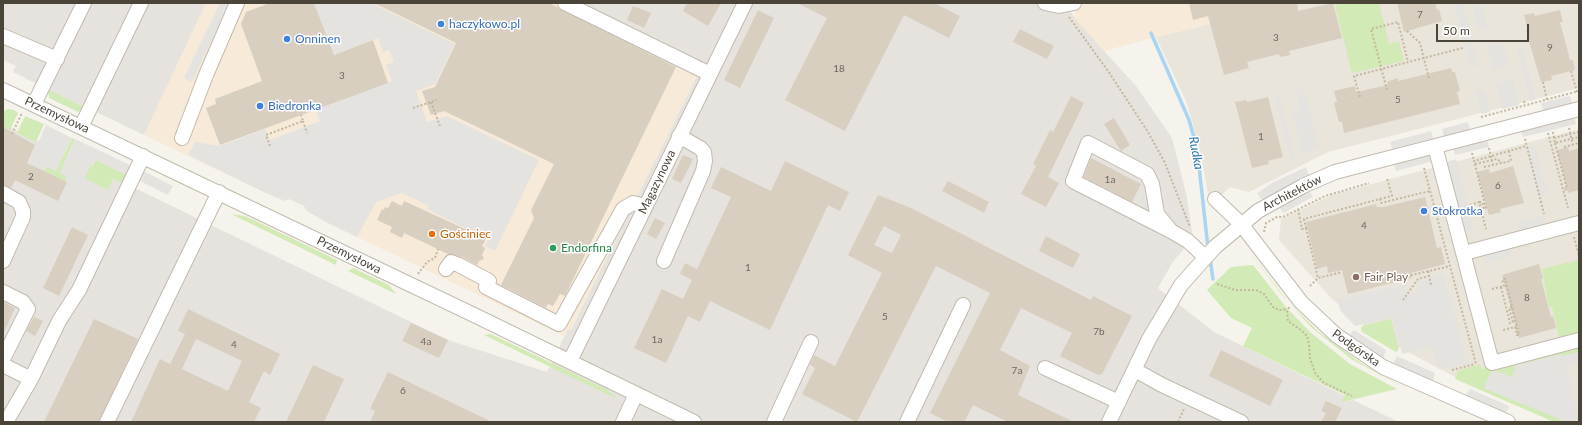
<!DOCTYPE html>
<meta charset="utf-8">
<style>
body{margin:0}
#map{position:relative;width:1582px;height:425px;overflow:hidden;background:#f6f3ec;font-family:Lato,sans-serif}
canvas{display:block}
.frame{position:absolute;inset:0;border:4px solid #4b4439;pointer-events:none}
.scale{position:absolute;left:1436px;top:24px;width:93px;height:18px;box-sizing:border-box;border:2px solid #4b4439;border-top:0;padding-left:5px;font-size:12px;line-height:14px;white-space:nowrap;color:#4b4439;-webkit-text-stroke:3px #fff;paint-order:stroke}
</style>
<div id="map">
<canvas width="1582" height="425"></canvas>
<div class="frame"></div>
<div class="scale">50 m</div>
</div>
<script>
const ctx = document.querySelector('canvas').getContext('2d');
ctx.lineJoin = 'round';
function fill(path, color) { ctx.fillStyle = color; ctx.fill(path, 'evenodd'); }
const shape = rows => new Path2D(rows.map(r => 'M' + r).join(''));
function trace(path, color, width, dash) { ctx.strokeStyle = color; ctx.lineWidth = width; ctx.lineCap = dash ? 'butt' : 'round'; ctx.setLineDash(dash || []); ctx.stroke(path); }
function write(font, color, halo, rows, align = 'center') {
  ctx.font = font + ' Lato,sans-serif'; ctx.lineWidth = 3; ctx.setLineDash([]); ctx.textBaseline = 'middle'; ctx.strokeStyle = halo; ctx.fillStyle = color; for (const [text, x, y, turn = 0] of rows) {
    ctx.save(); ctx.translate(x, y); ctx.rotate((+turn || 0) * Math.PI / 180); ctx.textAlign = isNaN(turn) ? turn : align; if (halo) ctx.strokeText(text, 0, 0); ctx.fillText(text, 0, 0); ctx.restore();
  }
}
fill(shape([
 [1285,3,1579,3,1579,88,1328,152,1249,192,1230,187,1210,206,1202,159,1187,103,1156,37,1286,6],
 [1579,129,1579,422,1556,422,1457,378,1376,335,1331,298,1279,240,1281,219,1334,194]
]), '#eae5da');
fill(shape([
 [206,3,581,3,704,62,571,330,568,329,564,336,324,221,307,211,304,206,289,199,285,201,268,194,144,135],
 [1086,3,1285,3,1286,6,1156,37,1104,51,1074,19,1075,10]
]), '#f7ead8');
fill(shape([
 [3,3,206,3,144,135,13,72,16,66,3,60],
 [581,3,1066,3,1075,19,1136,86,1172,138,1186,193,1193,238,1172,263,1158,288,1214,332,1345,396,1343,402,1353,400,1399,422,3,422,3,124,448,340,547,372,568,329,571,330,704,62]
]), '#e6e2dd');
fill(shape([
 [1343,3,1379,3,1389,44,1399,41,1404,61,1352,73,1335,5],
 [48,89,85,107,78,112,49,98],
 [8,109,14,110,18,113,10,130,3,126,3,112],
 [25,116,44,124,36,142,17,133],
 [72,138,75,139,60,172,66,176,66,182,45,171,47,167,56,171],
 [96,160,127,175,124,183,113,179,108,190,84,178,90,166],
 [231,214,245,216,264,225,337,260,336,265],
 [1245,246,1290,304,1319,332,1361,363,1403,387,1351,359,1311,327,1282,295],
 [1578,260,1579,332,1559,337,1552,306,1549,307,1542,269],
 [1253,265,1286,307,1310,332,1350,364,1397,389,1342,402,1345,395,1243,346,1252,328,1231,318,1207,290,1231,267],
 [353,268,389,285,396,294,348,271],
 [1391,319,1399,349,1396,352,1362,332,1361,329,1362,326],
 [489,334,493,335,608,390,617,399,484,335],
 [1579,344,1579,352,1564,356,1566,366,1545,358,1515,369,1512,378,1484,388,1567,422,1554,422,1455,379,1458,371,1480,364,1482,369]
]), '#d2eab5');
fill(shape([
 [220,3,229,3,192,82,184,78],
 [314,3,371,3,455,44,435,84,416,91,427,122,447,116,539,160,495,251,485,246,490,237,478,232,477,234,427,209,429,206,402,193,376,202,357,237,324,221,307,211,304,206,289,199,285,201,268,194,188,155,195,142,220,146,265,129,270,140,320,121,316,110,392,81,386,65,394,62,389,50,383,52,378,38,334,55],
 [1453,3,1463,3,1478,66,1470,68],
 [1481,5,1488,27,1479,30,1473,8],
 [1503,42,1509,66,1493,70,1487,46],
 [1522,47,1536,99,1530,101,1517,48],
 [39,61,85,83,76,103,25,78,30,65,36,68],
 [1513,79,1519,105,1502,109,1496,83],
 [1304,88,1319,149,1302,153,1292,109,1300,107,1296,90],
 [1485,90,1490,112,1482,114,1476,92],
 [1279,95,1296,160,1291,161,1274,96],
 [1570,96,1572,103,1543,110,1541,103],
 [1574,117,1576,124,1523,137,1521,130],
 [1468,122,1470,129,1444,136,1442,129],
 [46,125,72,138,56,171,31,159],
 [1431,131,1433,138,1392,149,1390,142],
 [75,139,132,166,127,175,96,160,93,167,90,166,80,188,67,182,66,176,60,173],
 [1487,139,1489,147,1455,155,1453,148],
 [1535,145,1548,194,1539,197,1526,147],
 [1435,154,1437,160,1396,171,1394,164],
 [1456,159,1474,229,1464,232,1446,162],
 [1306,167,1309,176,1262,200,1257,193,1274,182],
 [143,171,173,186,168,195,138,180],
 [1309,190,1313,197,1283,213,1279,206],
 [1543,216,1546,225,1519,232,1517,223],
 [1510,248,1512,256,1486,264,1484,255],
 [1444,275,1467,364,1458,366,1438,369,1432,346,1402,354,1393,317,1355,326,1340,310,1337,300,1404,284,1407,295,1415,293,1418,290,1418,282],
 [1354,330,1386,350,1383,359,1349,335],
 [1579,352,1579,362,1566,366,1579,422,1567,422,1484,388,1492,370,1512,377,1516,365,1563,354,1564,358,1564,356],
 [1397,356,1435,373,1433,382,1390,363,1394,362],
 [1470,389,1509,406,1506,414,1465,396]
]), '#e5e3e0');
trace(shape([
 [1151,33,1189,120,1197,148,1208,248],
 [1210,259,1213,279]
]), '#a9d4f2', 3.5);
fill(shape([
 [270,3,314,3,334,55,373,40,388,83,220,145,206,108,216,104,215,99,262,81,241,24,246,12],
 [374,3,549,3,676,67,565,296,560,294,553,306,548,304,546,308,501,285,534,218,531,210,554,164,444,111,431,115,422,91,435,87,456,43],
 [687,3,721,3,708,26,683,11],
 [797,3,934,3,960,16,949,38,904,15,845,131,785,100,827,18],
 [1189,3,1297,3,1298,11,1333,3,1342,38,1289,51,1290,55,1280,57,1279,54,1247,62,1249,68,1224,75,1208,16,1193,20],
 [1397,3,1435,3,1437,10,1439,9,1442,21,1404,32],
 [633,6,651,13,644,28,627,20],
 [758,10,774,18,740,88,724,80],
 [1560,10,1563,22,1560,22,1570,60,1573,60,1575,70,1551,76,1552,80,1541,82,1526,31,1528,31,1524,15,1534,13,1535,16],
 [1020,29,1054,46,1047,59,1013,42],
 [1451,68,1452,72,1455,72,1460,91,1457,92,1460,104,1344,133,1342,122,1339,122,1334,103,1337,102,1334,91,1355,86,1356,92,1388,85,1387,82,1398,78,1398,81],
 [1071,96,1084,103,1048,177,1059,183,1046,207,1021,194,1036,166,1033,164,1050,130,1053,132],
 [1268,97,1283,157,1268,161,1269,164,1252,168,1235,102,1246,100,1247,102],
 [1114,118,1130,145,1121,151,1104,124],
 [3,127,35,145,27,163,67,182,58,201,15,180,11,188,3,185],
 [1568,147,1569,151,1579,148,1579,190,1568,193,1557,150],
 [683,155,693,159,681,183,672,179],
 [1091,158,1141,184,1132,202,1084,177],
 [785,161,849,192,840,211,828,205,770,330,710,301,700,322,688,316,666,363,634,348,662,289,683,299,692,280,680,274,685,263,697,269,731,197,711,188,721,167,771,191],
 [1513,166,1524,203,1500,209,1501,212,1489,215,1477,172,1489,169,1490,173],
 [948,181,989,202,984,213,942,191],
 [878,195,911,208,1091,300,1093,296,1132,316,1102,374,1098,375,1060,356,1072,333,1021,308,1000,350,1030,366,1018,395,1074,422,1008,422,973,405,964,422,948,422,930,413,990,293,936,266,857,422,802,394,815,368,810,365,814,355,835,366,882,273,848,255],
 [884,226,901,235,892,253,874,245],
 [1425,197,1437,248,1441,247,1445,264,1411,273,1412,278,1348,294,1342,270,1328,273,1327,266,1317,269,1306,222,1376,204,1377,207,1383,207],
 [392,201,402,206,404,201,476,234,477,230,488,235,482,246,485,248,482,255,484,259,479,261,477,265,462,257,448,254,404,233,402,238,390,232,392,227,377,220,382,209,384,210,385,207,388,208],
 [655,218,665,223,656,239,647,234],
 [72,227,88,235,59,296,43,288],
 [1046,236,1080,254,1073,268,1039,251],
 [1539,264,1543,279,1541,279,1551,317,1553,316,1556,328,1519,338,1502,275],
 [3,302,15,308,3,334],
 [188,309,280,354,270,375,264,371,249,402,261,408,254,422,131,422,160,359,170,364,185,334,178,331],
 [196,339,242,361,228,391,182,369],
 [34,317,43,321,35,336,26,331],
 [94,319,138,339,99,422,44,422],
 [411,323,448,340,439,358,402,341],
 [1221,350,1283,380,1270,406,1209,376],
 [313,365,344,379,324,422,286,422],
 [388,372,492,422,370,422,375,411,370,409],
 [1326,401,1342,408,1335,422,1321,422,1326,413,1321,411]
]), '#d8cfc1');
const minor = shape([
 [565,3,710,74],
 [1045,3,1059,6,1074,3],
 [3,36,57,59],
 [3,90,472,314,694,422],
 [34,104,84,3],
 [81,127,141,3],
 [182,138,206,75,237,3],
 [1435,146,1492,363,1579,340],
 [3,193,19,202,23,211,23,217,3,261],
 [1215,199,1241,224,1301,302,1336,335,1383,367,1508,422],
 [1171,231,1157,214,1152,184,1147,174,1088,143,1073,181,1171,231,1188,241,1205,257],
 [1464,253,1579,223],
 [664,261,703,171,705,161,704,152,700,148,679,136],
 [446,269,451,262,459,265,489,281],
 [486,287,559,324,623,209,633,203,645,206],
 [3,292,23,302,28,309,3,359],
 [570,361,745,3],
 [3,365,31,379],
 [1045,368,1119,402],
 [1135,370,1162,385,1241,422],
 [6,422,31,379,59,321,79,290,143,156],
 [107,422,219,192],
 [623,422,636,394],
 [774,422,811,342],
 [907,422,963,305],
 [1109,422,1149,339,1181,285,1215,247,1258,211,1303,186,1335,172,1579,109]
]);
trace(minor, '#c2bbae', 16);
trace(shape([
 [1069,17,1108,71,1148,132,1165,163,1190,227],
 [1407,31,1420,43,1429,79],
 [1571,71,1577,92],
 [1543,82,1547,100],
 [1387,90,1371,29,1398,22,1408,62],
 [1360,97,1354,76,1463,48],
 [1524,101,1525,105],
 [431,102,440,126],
 [413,108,437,100],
 [1481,117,1579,91],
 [303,121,307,133],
 [1569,128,1573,145],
 [1553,132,1554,138],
 [1579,132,1554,138,1555,143,1579,137],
 [1548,133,1568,208],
 [12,134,22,113],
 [1525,139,1544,214],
 [1555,143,1567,189,1563,190],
 [270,146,266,135,303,121,301,115],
 [1564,147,1579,143],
 [1489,148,1493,165],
 [1472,153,1474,161],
 [1475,164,1497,159,1502,163],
 [1484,167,1511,161,1509,151],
 [1424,168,1476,364],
 [1380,199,1392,196,1387,178],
 [1479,202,1482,202,1484,209,1486,208,1474,161,1526,146],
 [1470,205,1479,202,1486,229],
 [1298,209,1302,229,1306,228,1304,219,1380,199,1381,203,1430,191],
 [1306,228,1318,278],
 [1264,232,1266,223,1277,217,1283,217,1325,196,1369,183],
 [1574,237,1579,256],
 [1428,271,1431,285],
 [418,274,427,262,435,258,438,249],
 [1399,278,1450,266],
 [1217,284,1235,290,1256,290,1264,294,1273,307,1279,310,1287,309],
 [1310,286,1318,278,1342,272],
 [1501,287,1510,323,1513,322,1509,308,1512,307],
 [1492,289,1504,286,1502,280,1505,279,1519,335,1517,335,1515,327,1503,330],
 [1403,300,1418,279,1429,276],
 [1289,307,1287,312,1288,321,1302,331,1307,336,1309,344,1310,358,1315,373,1324,383,1352,396],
 [1452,370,1475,364],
 [1178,422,1184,409]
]), '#c4b79f', 2, [2, 2]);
trace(minor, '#fff', 14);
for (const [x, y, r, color] of [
 [441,24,4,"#3f7fe0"],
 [287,39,4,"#3f7fe0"],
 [260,106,4,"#3f7fe0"],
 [1424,211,4,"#3f7fe0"],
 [432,234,4,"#e8710a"],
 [553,248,4,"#2e9e5b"],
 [1356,277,4,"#8d6e63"]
]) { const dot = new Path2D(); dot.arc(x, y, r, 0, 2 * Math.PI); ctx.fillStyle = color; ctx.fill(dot); trace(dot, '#fff', 1.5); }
write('10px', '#6e675b', null, [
 ["7",1420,15],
 ["3",1276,38],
 ["9",1550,48],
 ["18",839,69],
 ["3",342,76],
 ["5",1398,100],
 ["1",1261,137],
 ["2",31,177],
 ["1a",1110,180],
 ["6",1498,186],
 ["4",1364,226],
 ["1",748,268],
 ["8",1527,298],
 ["5",885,317],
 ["7b",1099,332],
 ["1a",657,340],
 ["4a",426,342],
 ["4",234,345],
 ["7a",1017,371],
 ["6",403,391]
]);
write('12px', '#366cbe', '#fff', [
 ["haczykowo.pl",449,24],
 ["Onninen",295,39],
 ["Biedronka",268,106],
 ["Stokrotka",1432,211]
], 'left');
write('12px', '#4b4439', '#fff', [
 ["Przemysłowa",57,115,25],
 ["Magazynowa",657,182,-64],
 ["Architektów",1292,193,-27],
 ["Przemysłowa",349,255,26],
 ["Podgórska",1356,348,35]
]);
write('12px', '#c56008', '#fff', [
 ["Gościniec",440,234]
], 'left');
write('12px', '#27864d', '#fff', [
 ["Endorfina",561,248]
], 'left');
write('12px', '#785e54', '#fff', [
 ["Fair Play",1364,277]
], 'left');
write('italic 13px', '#2e7ab2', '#fff', [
 ["Rudka",1196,153,79]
]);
</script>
